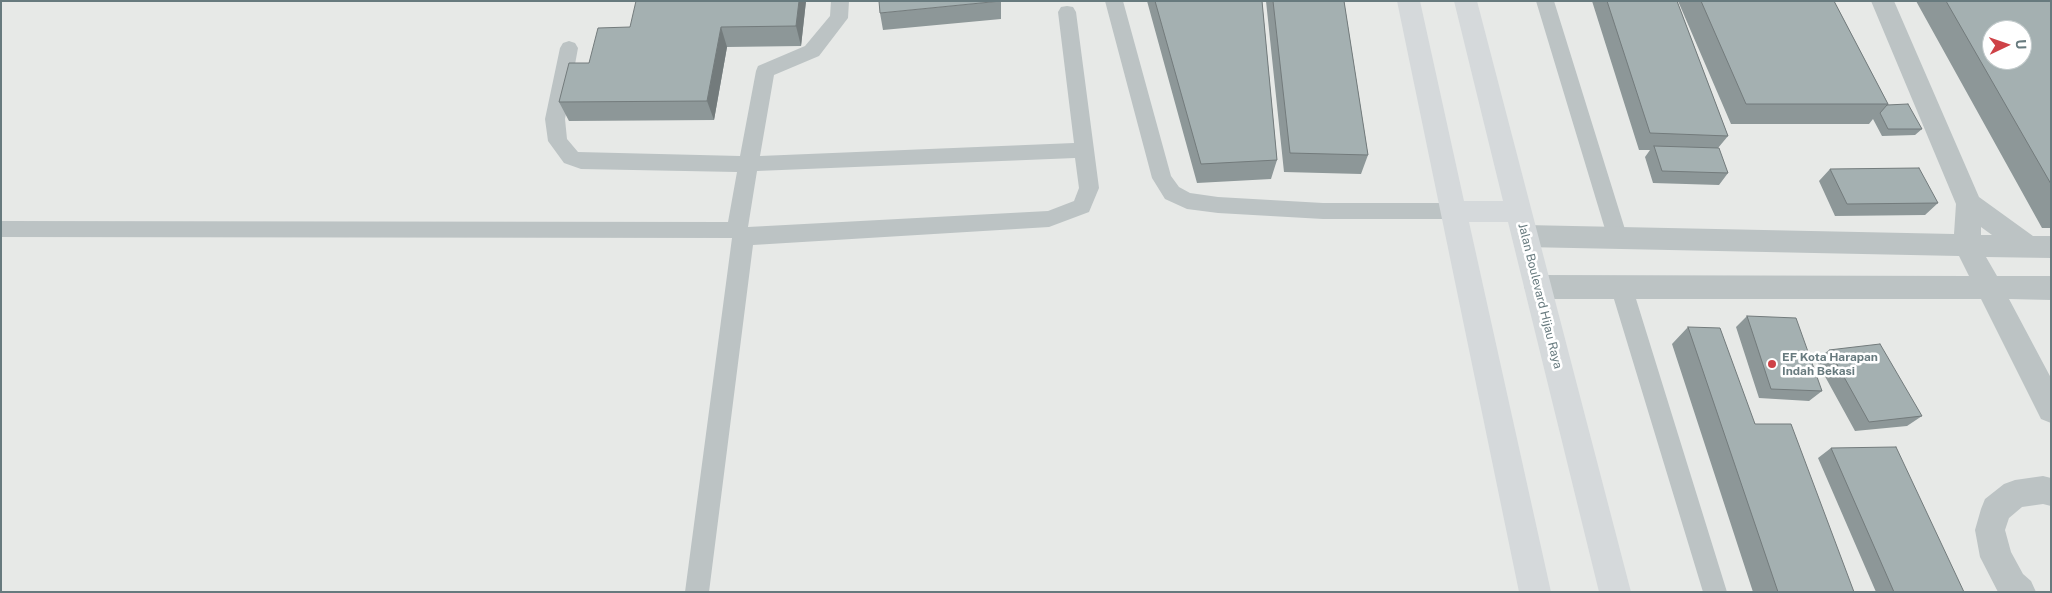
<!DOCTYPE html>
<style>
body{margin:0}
#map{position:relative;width:2052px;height:593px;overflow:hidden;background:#f9f9f7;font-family:"Public Sans",sans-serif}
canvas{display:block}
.frame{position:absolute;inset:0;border:2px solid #677a7e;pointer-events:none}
.north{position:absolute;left:1982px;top:20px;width:50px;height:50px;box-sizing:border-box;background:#fff;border:1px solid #c2cacb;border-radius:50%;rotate:87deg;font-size:14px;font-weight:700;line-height:20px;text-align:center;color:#677a7e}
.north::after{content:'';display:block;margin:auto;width:18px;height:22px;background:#ce4247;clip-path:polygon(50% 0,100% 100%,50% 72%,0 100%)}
</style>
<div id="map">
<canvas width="2052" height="593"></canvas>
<div class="frame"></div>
<div class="north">U</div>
</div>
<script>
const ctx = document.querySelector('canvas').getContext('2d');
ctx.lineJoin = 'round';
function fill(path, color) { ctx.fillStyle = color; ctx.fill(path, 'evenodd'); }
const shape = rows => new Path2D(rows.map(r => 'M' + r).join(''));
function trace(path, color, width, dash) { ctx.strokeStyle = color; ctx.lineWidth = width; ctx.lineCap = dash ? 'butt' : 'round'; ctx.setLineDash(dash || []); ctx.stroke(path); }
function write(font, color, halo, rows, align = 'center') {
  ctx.font = font + ' "Public Sans",sans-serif'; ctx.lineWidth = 5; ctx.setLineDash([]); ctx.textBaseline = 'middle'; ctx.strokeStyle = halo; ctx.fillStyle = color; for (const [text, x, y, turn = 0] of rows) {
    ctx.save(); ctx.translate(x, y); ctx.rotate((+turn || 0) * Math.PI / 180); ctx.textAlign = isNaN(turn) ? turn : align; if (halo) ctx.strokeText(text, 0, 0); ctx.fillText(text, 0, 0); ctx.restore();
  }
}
fill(shape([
 [1,1,2051,1,2051,592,1,592],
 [1992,30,2022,30,2022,60,1992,60]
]), '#e7e9e7');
fill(shape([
 [831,1,849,1,848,18,819,56,774,75,760,156,1074,143,1058,12,1061,7,1067,6,1073,7,1076,12,1099,188,1089,212,1049,227,753,245,709,592,685,592,732,238,1,237,1,221,728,222,737,172,581,169,564,163,548,141,545,119,560,48,563,43,569,41,575,43,578,48,565,119,567,139,578,152,740,156,756,71,758,66,805,46,830,16,831,1],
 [1075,158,1079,188,1074,201,1048,211,748,227,757,171,1075,158],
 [1105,1,1123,1,1171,176,1179,187,1190,193,1218,197,1323,203,1453,203,1460,205,1463,211,1460,217,1453,219,1323,219,1218,213,1187,209,1165,199,1152,178,1105,1],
 [1536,1,1554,1,1628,239,1625,245,1618,247,1611,245,1608,239,1536,1],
 [1621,277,1628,280,1632,286,1727,592,1703,592,1610,286,1614,280,1621,277]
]), '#bcc3c4');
fill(shape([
 [1871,1,1894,1,1979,197,2033,236,2051,236,2051,258,1986,257,1997,276,2051,276,2051,300,2009,299,2051,378,2051,423,2041,419,1981,299,1538,299,1528,295,1524,287,1528,279,1538,275,1969,276,1959,256,1525,247,1516,244,1512,236,1516,228,1525,225,1954,234,1956,204,1871,1],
 [1981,227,1992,235,1981,235,1981,227],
 [2043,476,2051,478,2051,506,2043,504,2022,507,2009,518,2005,530,2011,552,2023,574,2031,581,2036,592,1998,592,1980,557,1975,530,1981,509,1985,499,2004,484,2015,480,2043,476]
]), '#bcc3c4');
fill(shape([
 [1397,1,1420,1,1464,201,1503,201,1454,1,1477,1,1631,592,1599,592,1508,222,1469,222,1551,592,1519,592,1397,1]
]), '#d5d9db');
fill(shape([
 [806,1,801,46,727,47,714,120,569,121,559,102,589,63,630,27],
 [1001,1,1001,19,883,30,880,13],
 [1147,1,1262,1,1277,160,1271,179,1197,183],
 [1266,1,1344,1,1368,155,1361,174,1284,172],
 [1592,1,1677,1,1728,136,1718,148,1728,173,1719,185,1653,183,1645,157,1650,150,1639,150],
 [1678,1,1834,1,1888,104,1922,129,1915,135,1882,136,1873,119,1869,124,1731,124],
 [1916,1,2051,1,2051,228,2042,228],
 [1830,169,1938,203,1925,215,1835,216,1819,181],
 [1747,316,1822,391,1809,401,1759,398,1736,327],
 [1688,327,1755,424,1854,592,1753,592,1672,344],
 [1829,350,1922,416,1907,426,1855,431,1816,360],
 [1831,448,1964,592,1876,592,1818,458]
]), '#8d9798');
fill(shape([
 [799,1,806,1,801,46,796,26],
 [721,27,727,47,714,120,707,101]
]), '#737b7c');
const building = shape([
 [636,1,799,1,796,26,721,27,707,101,559,102,569,63,589,63,598,28,630,27,636,1],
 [879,1,1001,1,880,13,879,1],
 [1155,1,1262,1,1277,160,1201,164,1155,1],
 [1273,1,1344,1,1368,155,1290,153,1273,1],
 [1607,1,1677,1,1728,136,1650,133,1607,1],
 [1701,1,1834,1,1888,104,1746,104,1701,1],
 [1946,1,2051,1,2051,184,1946,1],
 [1992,30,2022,30,2022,60,1992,60,1992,30],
 [1908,104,1922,129,1888,129,1880,113,1887,105,1908,104],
 [1654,146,1719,148,1728,173,1662,171,1654,146],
 [1919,168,1938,203,1847,204,1830,169,1919,168],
 [1747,316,1796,318,1822,391,1771,389,1747,316],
 [1688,327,1720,328,1755,424,1791,424,1854,592,1778,592,1688,327],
 [1880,344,1922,416,1869,422,1829,350,1880,344],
 [1896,447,1964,592,1894,592,1831,448,1896,447]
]);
fill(building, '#a4b0b1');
trace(building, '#737b7c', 1);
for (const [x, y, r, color] of [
 [1772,364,5,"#ce4247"]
]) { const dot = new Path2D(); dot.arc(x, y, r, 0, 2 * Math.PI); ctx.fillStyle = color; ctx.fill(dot); trace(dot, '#fff', 2); }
write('12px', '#677a7e', '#fff', [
 ["Jalan Boulevard Hijau Raya",1540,296,76]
]);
write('bold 12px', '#677a7e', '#fff', [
 ["EF Kota Harapan",1782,357],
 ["Indah Bekasi",1782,371]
], 'left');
</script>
